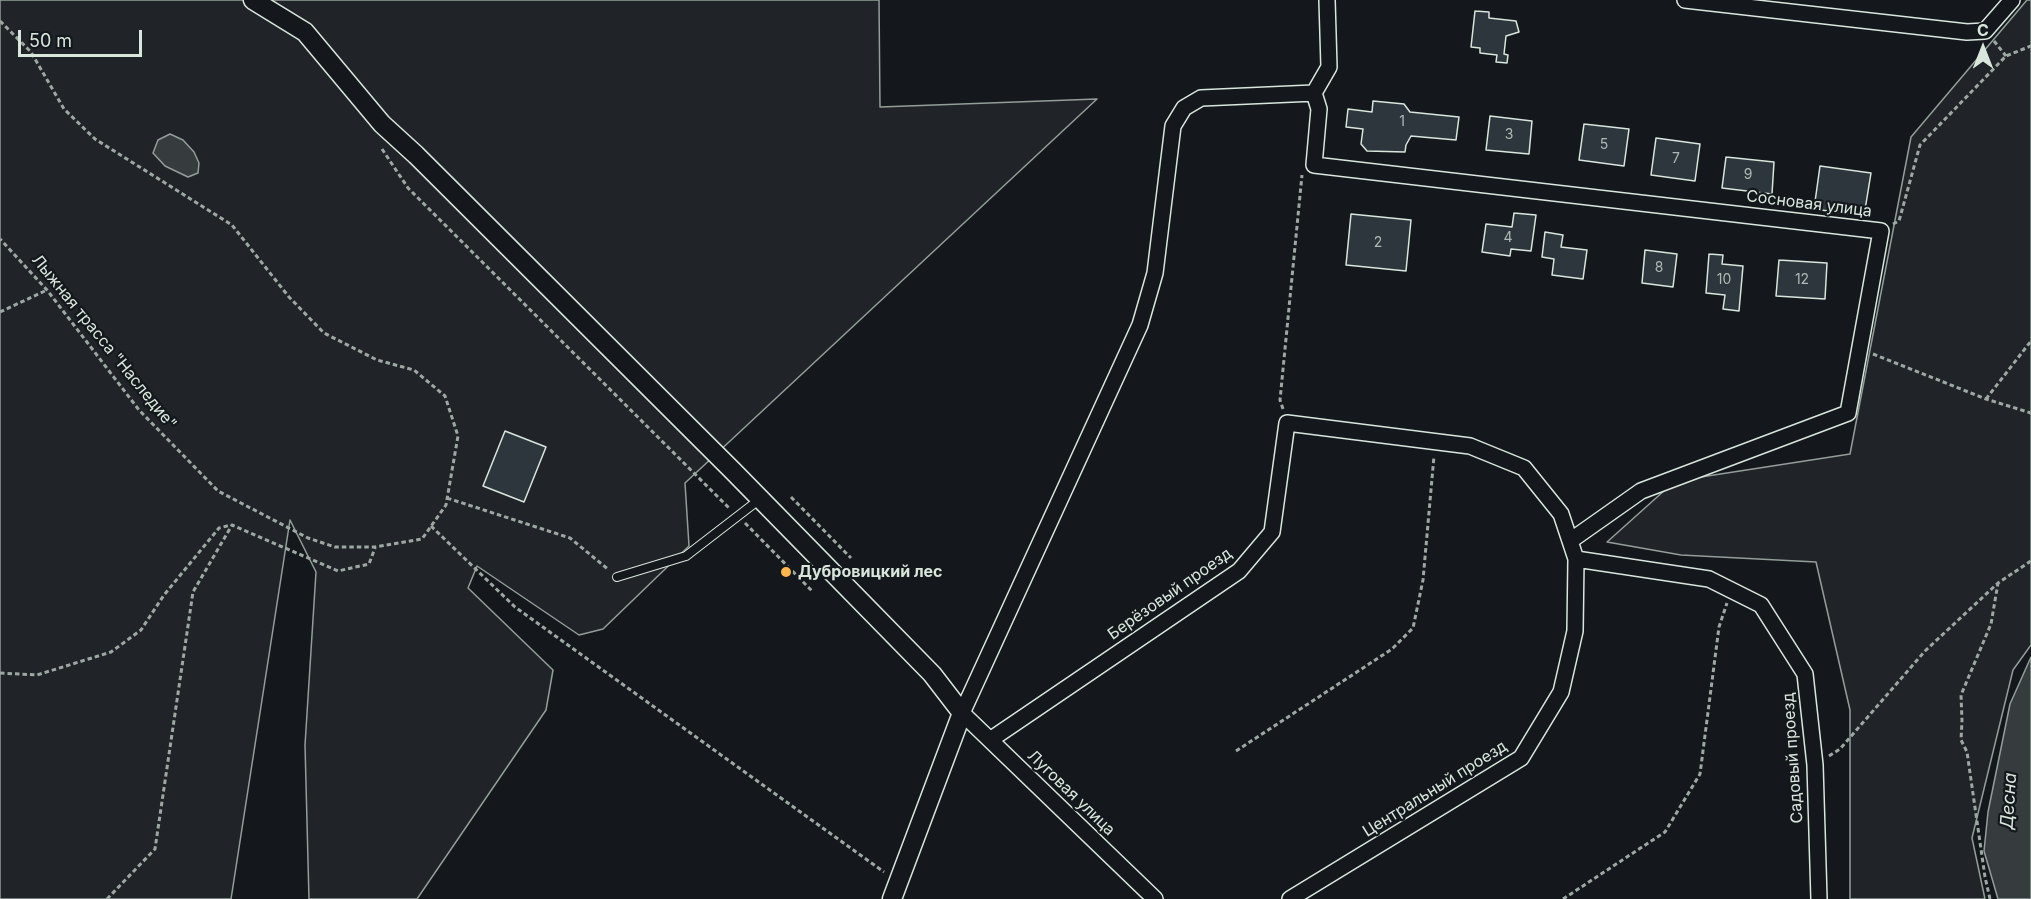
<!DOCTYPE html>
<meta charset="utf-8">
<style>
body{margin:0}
#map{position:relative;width:2031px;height:899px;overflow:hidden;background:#14181c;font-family:Inter,sans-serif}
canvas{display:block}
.north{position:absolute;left:1953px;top:18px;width:60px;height:60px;-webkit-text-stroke:4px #14181c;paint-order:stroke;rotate:0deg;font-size:16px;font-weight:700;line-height:24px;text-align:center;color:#d8e6dc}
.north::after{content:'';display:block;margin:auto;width:21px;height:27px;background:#d8e6dc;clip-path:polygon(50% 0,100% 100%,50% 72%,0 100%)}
.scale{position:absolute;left:18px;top:30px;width:124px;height:27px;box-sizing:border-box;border:3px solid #d8e6dc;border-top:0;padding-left:8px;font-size:18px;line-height:21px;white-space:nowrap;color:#d8e6dc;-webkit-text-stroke:4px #14181c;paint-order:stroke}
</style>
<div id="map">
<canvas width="2031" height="899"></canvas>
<div class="north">С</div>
<div class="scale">50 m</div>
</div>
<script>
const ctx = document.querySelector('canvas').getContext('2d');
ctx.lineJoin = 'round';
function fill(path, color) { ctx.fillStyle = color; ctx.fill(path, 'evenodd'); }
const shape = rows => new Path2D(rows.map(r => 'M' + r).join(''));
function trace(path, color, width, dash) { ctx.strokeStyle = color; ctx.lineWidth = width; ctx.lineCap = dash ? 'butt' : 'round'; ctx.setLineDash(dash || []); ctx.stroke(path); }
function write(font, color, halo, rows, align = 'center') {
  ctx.font = font + ' Inter,sans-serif'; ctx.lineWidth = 4.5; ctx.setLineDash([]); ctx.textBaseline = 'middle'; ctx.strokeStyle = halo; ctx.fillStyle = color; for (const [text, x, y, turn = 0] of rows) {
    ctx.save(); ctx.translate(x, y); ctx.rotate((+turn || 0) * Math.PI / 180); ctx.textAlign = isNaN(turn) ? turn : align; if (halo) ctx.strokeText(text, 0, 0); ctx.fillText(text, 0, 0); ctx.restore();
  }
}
const green = shape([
 [0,0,879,0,880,107,1097,99,685,483,689,546,603,629,579,635,477,566,468,588,553,670,546,710,417,899,309,899,305,745,316,572,290,520,231,899,0,899,0,0],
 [2027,0,2031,0,2031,645,2013,670,1972,838,1985,899,1850,899,1850,710,1816,562,1681,555,1607,542,1675,481,1850,454,1911,137,2027,0]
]);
fill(green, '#202428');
trace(green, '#939e99', 1.5);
const water = shape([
 [170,134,183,140,194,152,199,163,198,173,188,177,165,166,153,153,158,140,170,134],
 [2031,657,2031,899,1998,899,1984,851,1988,812,2010,704,2031,657]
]);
fill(water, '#363b3e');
trace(water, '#939e99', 1.5);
const building = shape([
 [1475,11,1489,12,1489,18,1516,21,1519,32,1506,36,1504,54,1508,55,1507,63,1496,62,1497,55,1480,53,1480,48,1471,47,1475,11],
 [1373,101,1404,104,1410,112,1459,117,1456,140,1411,136,1406,145,1405,152,1367,151,1361,144,1363,129,1346,127,1348,109,1372,112,1373,101],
 [1490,116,1532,121,1529,154,1486,150,1490,116],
 [1584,124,1629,129,1624,166,1579,160,1584,124],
 [1656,138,1700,144,1695,181,1651,175,1656,138],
 [1726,157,1774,162,1772,194,1722,188,1726,157],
 [1820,166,1871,173,1864,216,1814,209,1820,166],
 [1514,213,1536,215,1531,251,1511,249,1510,256,1482,252,1486,224,1512,227,1514,213],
 [1351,214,1411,220,1406,271,1346,265,1351,214],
 [1545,232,1563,235,1561,247,1587,250,1583,279,1552,275,1554,259,1542,257,1545,232],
 [1645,250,1677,254,1673,287,1642,283,1645,250],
 [1709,254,1723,255,1722,264,1743,266,1739,311,1723,309,1725,295,1706,293,1709,254],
 [1779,260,1827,263,1825,299,1776,296,1779,260],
 [505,431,546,447,524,502,483,486,505,431]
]);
fill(building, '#2c363c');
trace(building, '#d8e6dc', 1.5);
const service = shape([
 [617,577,686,556,760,499]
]);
const minor = shape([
 [1685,0,1967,32,1985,31,2012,0],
 [1314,93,1319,109,1314,165,1881,231,1848,413,1641,491,1570,541],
 [1576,559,1709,579,1761,605,1805,674,1815,765,1819,899],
 [990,740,1239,571,1272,532,1287,423,1470,446,1524,468,1561,514,1576,559,1575,631,1561,692,1521,758,1290,899],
 [1155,899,962,713,1140,325,1155,273,1173,126,1184,108,1201,98,1314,93,1329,67,1327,0]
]);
const tertiary = shape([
 [253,0,305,32,382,124,416,155,733,471,932,674,962,713,892,899]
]);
trace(service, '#d8e6dc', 10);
trace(minor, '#d8e6dc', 18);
trace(tertiary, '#d8e6dc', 21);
trace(shape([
 [0,21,31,52,64,109,95,139,232,225,289,297,324,333,377,360,414,370,445,396,458,436,446,505,422,539,375,547,335,547,308,538,218,491,139,410,47,290,0,239],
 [1994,41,2006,56],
 [382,149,408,188,729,508],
 [1893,224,1899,221,1920,145,2006,56,2031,46],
 [0,312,47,290],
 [1873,354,1986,399,2031,413],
 [1986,399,2031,341],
 [1283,409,1280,400,1302,175],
 [791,497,851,558],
 [447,498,570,538,609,570],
 [745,523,813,592],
 [431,526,515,607,884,872],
 [0,673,37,675,111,652,141,630,164,595,219,528,231,525],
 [1236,751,1392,649,1413,628,1423,580,1434,456],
 [1829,756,1840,749,1925,651,1998,583,2031,561],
 [107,899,155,849,193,592,232,525,338,571,369,564,375,548],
 [1563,899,1665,832,1700,774,1719,627,1727,603],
 [1990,899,1985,877,1967,752,1961,740,1962,721,1961,695,1991,624,1998,583]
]), '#9da8a2', 3, [4.5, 3]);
trace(service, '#14181c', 8);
trace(minor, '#14181c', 15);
trace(tertiary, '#14181c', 18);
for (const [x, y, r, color] of [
 [786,572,6,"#ffb74d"]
]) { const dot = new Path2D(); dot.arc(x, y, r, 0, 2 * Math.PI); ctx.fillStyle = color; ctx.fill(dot); trace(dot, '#14181c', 2); }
write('14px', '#adbab4', null, [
 ["1",1402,122],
 ["3",1509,135],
 ["5",1604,145],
 ["7",1676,159],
 ["9",1748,175],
 ["4",1508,238],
 ["2",1378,243],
 ["8",1659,268],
 ["10",1724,280],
 ["12",1802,280]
]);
write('16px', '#d8e6dc', '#14181c', [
 ["Сосновая улица",1809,204,7],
 ["Лыжная трасса \"Наследие\"",104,342,51],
 ["Берёзовый проезд",1170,594,-35],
 ["Садовый проезд",1793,758,-94],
 ["Центральный проезд",1435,789,-32],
 ["Луговая улица",1071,793,44]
]);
write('bold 16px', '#d8e6dc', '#14181c', [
 ["Дубровицкий лес",798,572]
], 'left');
write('italic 18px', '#d8e6dc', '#14181c', [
 ["Десна",2009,801,-86]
]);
</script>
